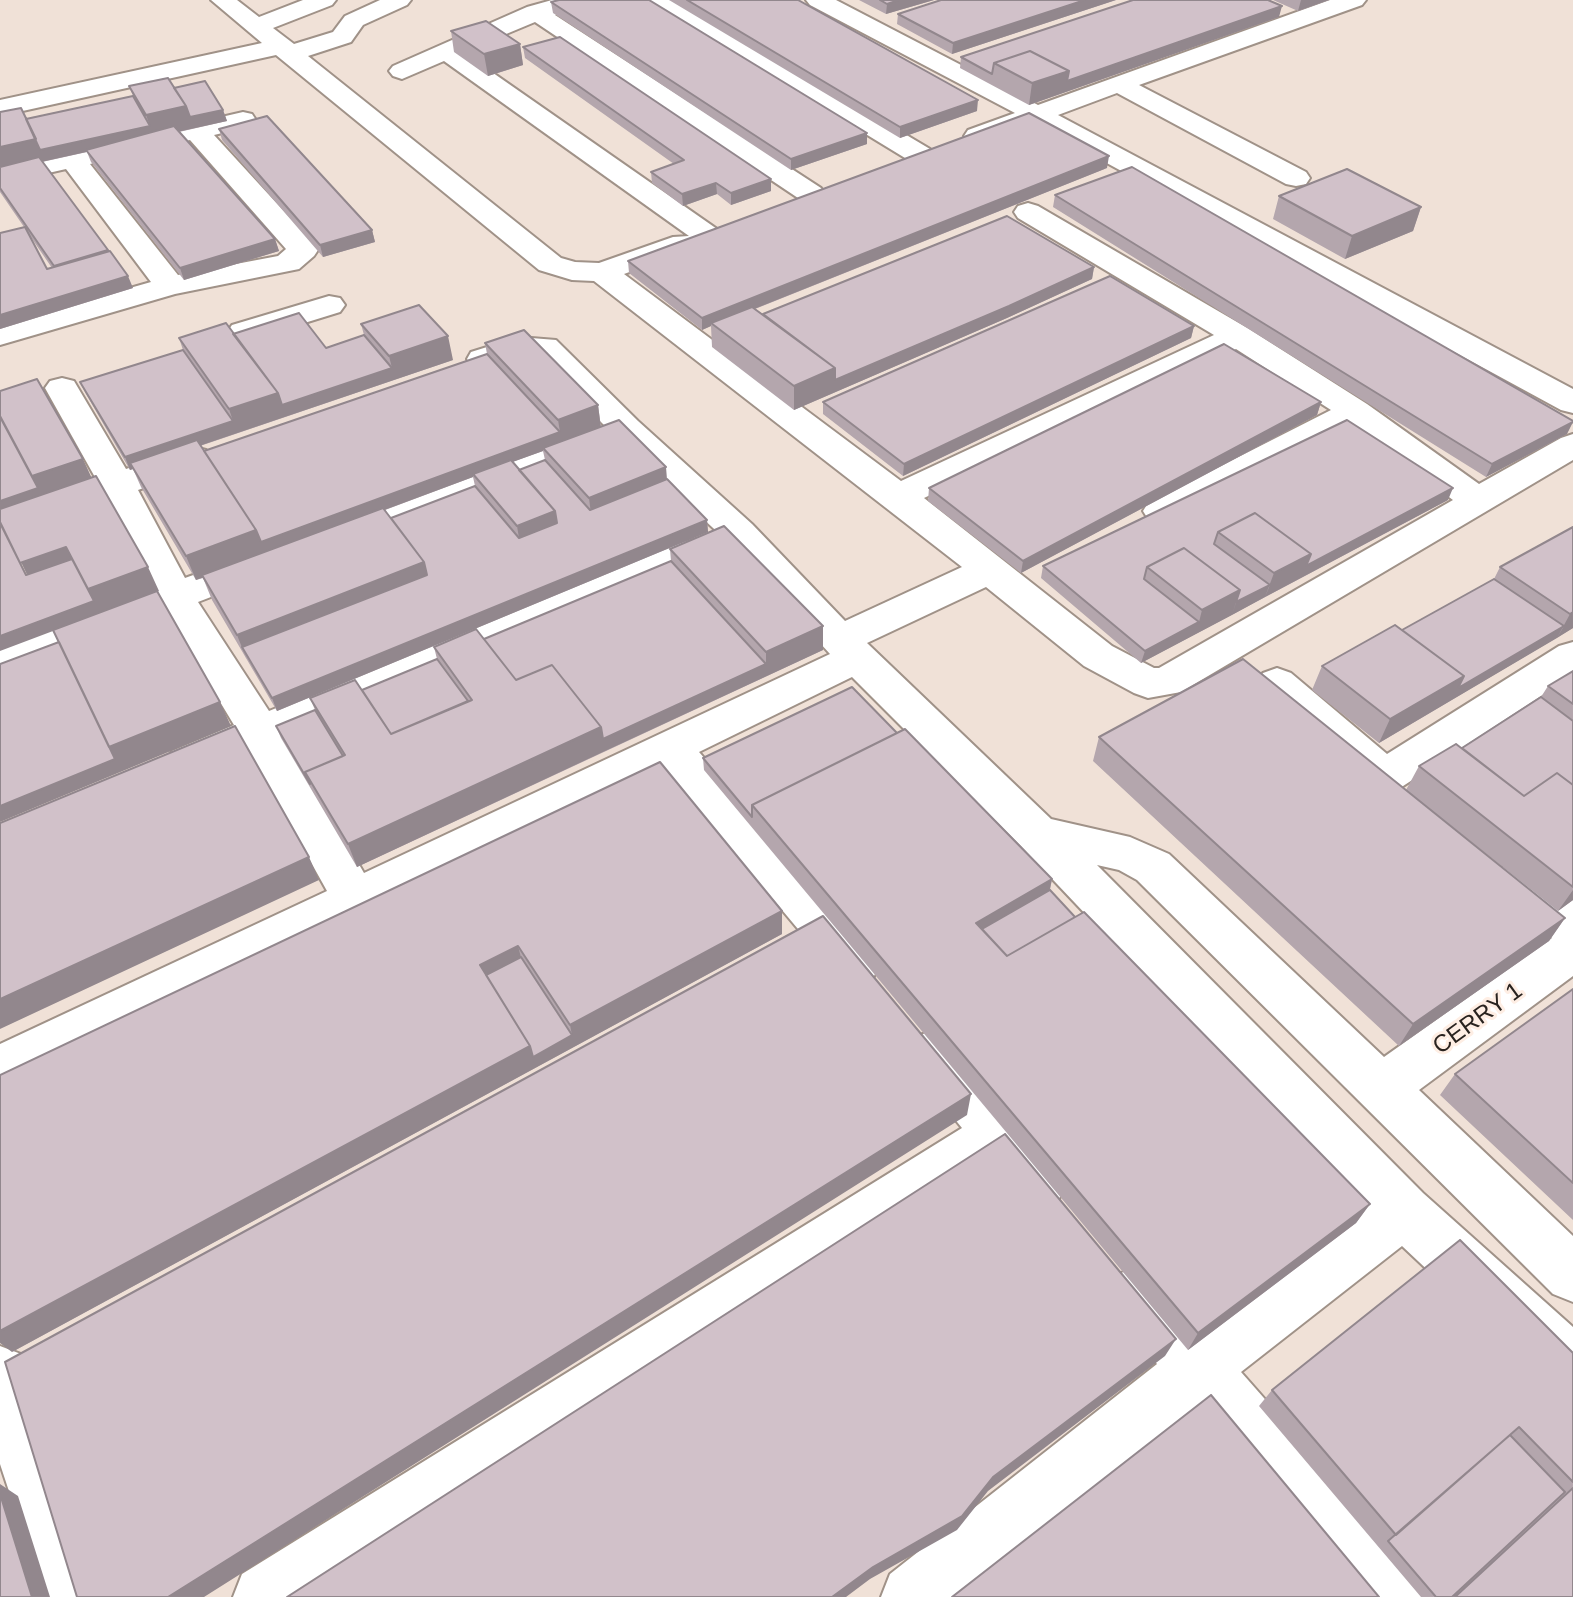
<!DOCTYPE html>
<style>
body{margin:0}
canvas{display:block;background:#f0e1d7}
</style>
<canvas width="1573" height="1597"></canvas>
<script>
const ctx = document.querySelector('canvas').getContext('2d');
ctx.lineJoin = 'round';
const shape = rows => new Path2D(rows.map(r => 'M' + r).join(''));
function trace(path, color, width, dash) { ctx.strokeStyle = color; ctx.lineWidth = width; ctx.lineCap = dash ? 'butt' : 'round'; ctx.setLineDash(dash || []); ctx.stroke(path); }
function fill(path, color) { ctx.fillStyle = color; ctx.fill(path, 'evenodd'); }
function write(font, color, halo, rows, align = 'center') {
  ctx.font = font + ' Arial,sans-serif'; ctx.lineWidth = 6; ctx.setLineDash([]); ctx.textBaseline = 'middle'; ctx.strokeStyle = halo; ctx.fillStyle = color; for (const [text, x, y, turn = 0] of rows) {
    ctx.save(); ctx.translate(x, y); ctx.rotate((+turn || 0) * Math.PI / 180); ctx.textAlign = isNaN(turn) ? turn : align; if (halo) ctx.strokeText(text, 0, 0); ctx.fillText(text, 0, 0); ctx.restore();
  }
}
const minor = shape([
 [211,0,237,0,259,17,303,0,336,0,332,5,273,28,294,44,333,32,345,16,380,0,411,0,407,5,363,25,351,42,308,56,561,258,575,262,599,263,673,237,689,236,444,61,402,79,393,76,389,71,393,66,527,7,552,0,586,0,582,5,555,15,821,188,825,194,821,200,811,202,801,200,535,22,463,52,717,229,722,235,717,241,707,244,697,241,693,249,624,274,901,481,1214,335,1018,218,1014,212,1018,206,1028,203,1038,206,1249,329,1367,404,1479,484,1561,438,1573,434,1573,460,1181,692,1148,698,1134,693,1084,666,986,587,867,643,1051,819,1130,837,1169,854,1384,1057,1552,938,1500,894,1493,881,1500,868,1516,862,1532,868,1573,900,1573,976,1419,1090,1573,1236,1573,1302,1553,1294,1137,880,1119,870,1097,865,1423,1193,1573,1327,1573,1395,1552,1387,1402,1246,1241,1372,1419,1574,1428,1597,1354,1597,1195,1409,964,1597,881,1597,890,1574,1157,1364,1116,1315,1108,1295,1116,1275,1136,1267,1156,1275,1203,1329,1364,1208,1021,846,852,677,699,752,873,950,880,964,873,978,856,984,839,978,664,769,0,1092,0,1044,327,891,250,753,187,778,172,773,165,762,172,751,234,725,167,614,0,677,0,648,153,590,107,500,0,537,0,512,96,479,45,388,50,381,62,378,74,381,126,469,194,447,206,450,212,458,206,466,138,490,185,578,260,551,273,555,279,564,273,573,198,602,269,711,679,543,692,540,705,543,711,552,705,561,285,738,364,873,830,654,726,540,617,439,613,444,345,546,332,549,319,546,313,537,319,528,589,430,607,428,536,357,522,357,483,369,471,366,467,359,471,352,519,337,556,340,638,421,752,524,845,621,962,567,594,281,572,280,539,270,276,55,0,116,0,100,262,43,211,0],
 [1236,349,1331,410,1148,503,1143,511,1148,519,1161,523,1174,519,1353,426,1453,500,1159,668,1154,668,1112,646,924,498,1236,349],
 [650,0,679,0,930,149,934,155,930,161,920,163,910,161,654,5,650,0],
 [806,0,836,0,1038,105,1330,0,1366,0,1362,5,1139,85,1306,172,1310,178,1306,184,1296,186,1286,184,1117,93,1058,115,1573,389,1573,413,1561,410,1035,124,986,142,968,142,964,136,968,130,1015,113,810,5,806,0],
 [243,112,252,114,256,120,252,126,214,135,314,244,318,250,314,256,299,269,175,294,0,345,0,325,151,282,66,169,0,184,0,168,243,112],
 [190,140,286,249,278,256,178,275,90,164,190,140],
 [329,296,340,298,345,305,340,312,243,342,232,339,227,332,232,325,329,296],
 [1573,642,1573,675,1400,788,1385,792,1366,785,1263,693,1256,683,1263,673,1277,668,1291,673,1387,754,1559,646,1573,642],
 [932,1031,950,1037,1059,1163,1067,1181,1059,1199,1040,1206,1021,1199,994,1166,323,1597,233,1597,242,1574,962,1128,914,1069,907,1053,914,1037,932,1031],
 [0,1346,21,1354,108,1597,44,1597,0,1464,0,1346]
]);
trace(minor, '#a09288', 4);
fill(minor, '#fff');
fill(shape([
 [669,0,798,0,977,111,900,138],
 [859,0,934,0,886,14],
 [941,0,1116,0,952,54,897,24,898,14],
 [1273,0,1329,0,1298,11],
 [551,2,867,144,791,170,553,13],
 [1279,17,1029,105,960,68,961,57],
 [451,31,520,44,523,65,488,76,454,52],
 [523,47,771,179,771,191,731,205,717,194,683,206,652,183,651,172,674,164,525,58],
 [129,86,174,88,223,110,227,121,179,132,275,239,279,251,184,280,91,162,87,152,42,162,108,250,133,288,0,329,0,233,24,227,0,192,0,112,26,119,133,96],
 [28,233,52,268,47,269],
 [219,129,372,230,375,242,323,257,222,140],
 [1107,168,755,309,763,314,1094,267,1092,279,1007,318,794,410,712,347,711,326,702,330,629,273,628,261],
 [1055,195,1567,434,1486,477,1053,207],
 [1279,196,1421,207,1413,231,1345,259,1273,219],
 [361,324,453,360,200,446,204,451,487,354,485,343,598,405,601,427,667,479,707,520,708,532,277,711,212,600,203,578,196,580,141,487,133,469,130,470,86,394,80,382,183,350,179,338,233,334,326,348,364,335],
 [543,451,545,460,519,470,512,462],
 [473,477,475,486,391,518,385,510],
 [1194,326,1191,338,903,476,823,414,823,402],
 [1321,402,1317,415,1021,573,928,501,929,488],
 [1347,420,1448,500,1141,663,1041,578,1043,566],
 [1573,527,1573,628,1379,743,1312,690,1322,666,1402,630,1494,579,1500,567],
 [670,549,823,650,357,867,281,738,276,726,315,710,310,698,362,690,437,659,434,647,484,639,671,561],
 [1573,671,1573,900,1558,911,1406,790,1419,766,1462,748,1541,697,1548,686],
 [897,733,1052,879,1050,890,1075,917,1370,1204,1356,1223,1188,1350,704,770,703,758],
 [1099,737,1565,918,1549,941,1399,1046,1093,761],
 [660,762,782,911,782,934,12,1352],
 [1573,989,1573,1220,1440,1095,1455,1074],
 [1573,1353,1573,1597,1421,1597,1259,1406,1272,1390]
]), '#b4a6ad');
fill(shape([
 [899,0,934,0,886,14,887,4],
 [1085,0,1116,0,952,54,953,43],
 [1301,0,1329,0,1298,11],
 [1282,6,1279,17,1029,105,1032,83,1069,71],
 [520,44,523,65,488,76,484,54],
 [978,100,977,111,900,138,900,127],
 [186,106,223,110,227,121,0,171,0,147,36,139,150,126,146,115],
 [867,133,867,144,791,170,791,159],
 [1109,156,1107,168,714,325,711,323,711,326,702,330,702,318],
 [771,179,771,191,731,205,731,193],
 [716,183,717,194,683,206,682,194],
 [1421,207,1413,231,1345,259,1352,236],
 [372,230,375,242,323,257,320,245],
 [275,239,279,251,184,280,180,268],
 [108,250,113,262,59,278,54,266],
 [1094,267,1092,279,1007,318,794,410,794,386,835,368],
 [128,276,133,288,0,329,0,315],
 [1194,326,1191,338,903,476,904,464],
 [448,336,453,360,134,468,130,463,133,469,130,470,125,457,233,421,229,409,278,393,392,368,389,356],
 [1321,402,1317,415,1021,573,1023,561],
 [598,405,601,429,543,448,543,451,474,476,473,474,473,477,196,580,186,556,256,530,560,432,558,420],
 [1573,422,1567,434,1486,477,1492,464],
 [83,459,94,483,0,515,0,501,32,476],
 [666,467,668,492,592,522,589,498],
 [1453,488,1448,500,1265,597,1274,573,1311,554],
 [555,511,559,535,521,550,517,526],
 [707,520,708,532,277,711,272,698],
 [66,547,78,571,33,587,21,562],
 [424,562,430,587,242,647,247,660,237,635],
 [148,567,159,591,0,651,0,636,88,589],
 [1270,585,1265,597,1232,615,1236,602],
 [1240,590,1232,615,1141,663,1145,651,1199,622,1202,610],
 [1573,612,1573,628,1557,638,1570,614],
 [823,626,823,650,605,751,603,739,766,664,766,652],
 [1564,626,1557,638,1379,743,1390,719,1464,676],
 [220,702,231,726,0,822,0,806,109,747],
 [601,727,605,751,357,867,348,844],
 [309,857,319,880,0,1029,0,999],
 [1052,879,1047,902,980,940,976,923],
 [1573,890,1573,900,1558,911],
 [782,911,782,934,12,1352,0,1343,0,1331,530,1046,572,1035,570,1025],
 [1565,918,1549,941,1399,1046,1413,1024],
 [518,946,524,969,490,986,480,965],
 [971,1094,967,1115,204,1597,168,1597],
 [1370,1204,1356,1223,1188,1350,1198,1333],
 [1176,1339,1165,1356,988,1491,957,1530,870,1579,846,1597,832,1597],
 [0,1484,18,1496,50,1597,32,1597,0,1494]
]), '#92878d');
const building = shape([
 [559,0,649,0,867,133,791,159,551,2,559,0],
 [687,0,798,0,978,100,900,127,687,0],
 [880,0,899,0,887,4,880,0],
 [941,0,1085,0,953,43,898,14,941,0],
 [1133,0,1268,0,1282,6,1067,81,1069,71,1030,51,994,63,992,74,961,57,1133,0],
 [486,21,520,44,484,54,451,31,486,21],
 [560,37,771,179,731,193,716,183,682,194,651,172,684,160,523,47,560,37],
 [1030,51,1069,71,1032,83,994,63,1030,51],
 [168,78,186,106,146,115,129,86,168,78],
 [205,81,223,110,190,117,186,106,174,88,205,81],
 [133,96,150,126,40,150,26,119,133,96],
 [21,108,36,139,0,147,0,112,21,108],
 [1029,113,1109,156,702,318,628,261,1029,113],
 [267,116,372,230,320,245,219,129,267,116],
 [174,126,275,239,180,268,86,150,174,126],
 [39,157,108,250,54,266,0,188,0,167,39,157],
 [1132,167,1573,421,1573,422,1492,464,1055,195,1132,167],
 [1347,169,1421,207,1352,236,1279,196,1347,169],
 [1007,216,1094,267,1009,306,835,380,835,368,763,314,1007,216],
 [25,227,47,269,110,251,128,276,0,315,0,233,25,227],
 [1110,276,1194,326,904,464,823,402,1110,276],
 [419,305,448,336,389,356,361,324,419,305],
 [752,307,835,368,794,386,711,323,752,307],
 [299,313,326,348,364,335,392,368,282,405,278,393,233,334,299,313],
 [226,323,278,393,229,409,179,338,226,323],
 [524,330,598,405,558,420,485,343,524,330],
 [1224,344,1321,402,1023,561,929,488,1224,344],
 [183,350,233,421,125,457,80,382,183,350],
 [487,354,560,432,261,542,256,530,204,451,487,354],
 [37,379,83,459,32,476,0,416,0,391,37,379],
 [0,417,38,488,0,501,0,417],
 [619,420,666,467,589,498,543,448,619,420],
 [1347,420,1453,488,1306,566,1311,554,1255,513,1218,532,1214,544,1270,585,1236,602,1240,590,1184,548,1147,567,1144,579,1199,622,1145,651,1043,566,1347,420],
 [197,440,256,530,186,556,130,463,197,440],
 [511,460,555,511,517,526,473,474,511,460],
 [545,460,590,510,667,479,707,520,272,698,242,647,427,575,424,562,391,518,475,486,519,538,557,523,555,511,519,470,545,460],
 [96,476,148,567,88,589,66,547,20,563,0,522,0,509,96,476],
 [383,508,424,562,237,635,202,575,383,508],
 [1255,513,1311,554,1274,573,1218,532,1255,513],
 [0,523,26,575,72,559,94,601,0,636,0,523],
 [724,526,823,626,766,652,670,549,724,526],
 [1573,527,1573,612,1570,614,1500,567,1573,527],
 [1184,548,1240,590,1202,610,1147,567,1184,548],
 [671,561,766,664,603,739,601,727,552,665,516,680,484,639,671,561],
 [1494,579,1564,626,1458,688,1464,676,1402,630,1494,579],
 [157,591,220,702,109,747,53,630,157,591],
 [1395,625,1464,676,1390,719,1322,666,1395,625],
 [476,629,516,680,552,665,601,727,348,844,305,772,345,755,310,698,355,680,391,734,472,700,434,647,476,629],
 [59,642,115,759,0,806,0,664,59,642],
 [437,659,468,701,391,734,362,690,437,659],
 [1243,659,1565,918,1413,1024,1099,737,1243,659],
 [1573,671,1573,704,1548,686,1573,671],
 [852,687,897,733,752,805,752,817,703,758,852,687],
 [1541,697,1573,721,1573,785,1557,773,1524,796,1462,748,1541,697],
 [315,710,343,756,305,772,310,784,276,726,315,710],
 [235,726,309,857,0,999,0,823,235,726],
 [905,729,1052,879,976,923,1007,956,1084,912,1370,1204,1198,1333,752,805,905,729],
 [1456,744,1524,796,1557,773,1573,785,1573,887,1419,766,1456,744],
 [660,762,782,911,570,1025,518,946,480,965,530,1046,0,1331,0,1075,660,762],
 [1050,890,1075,917,1007,956,982,929,1050,890],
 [823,916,971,1094,168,1597,77,1597,5,1362,823,916],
 [521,957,572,1035,533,1057,530,1046,486,975,521,957],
 [1573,989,1573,1183,1455,1074,1573,989],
 [1005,1134,1176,1339,993,1477,962,1516,873,1567,832,1597,287,1597,1005,1134],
 [1460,1240,1573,1353,1573,1482,1519,1427,1396,1535,1272,1390,1460,1240],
 [1211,1395,1379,1597,952,1597,1211,1395],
 [1510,1435,1565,1492,1452,1597,1436,1597,1388,1541,1510,1435],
 [1573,1488,1573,1597,1455,1597,1573,1488],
 [0,1494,32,1597,0,1597,0,1494]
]);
fill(building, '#d1c1c9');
trace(building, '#92878d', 2);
write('24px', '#29231f', '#feeee4', [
 ["CERRY 1",1478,1019,-36]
]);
</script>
